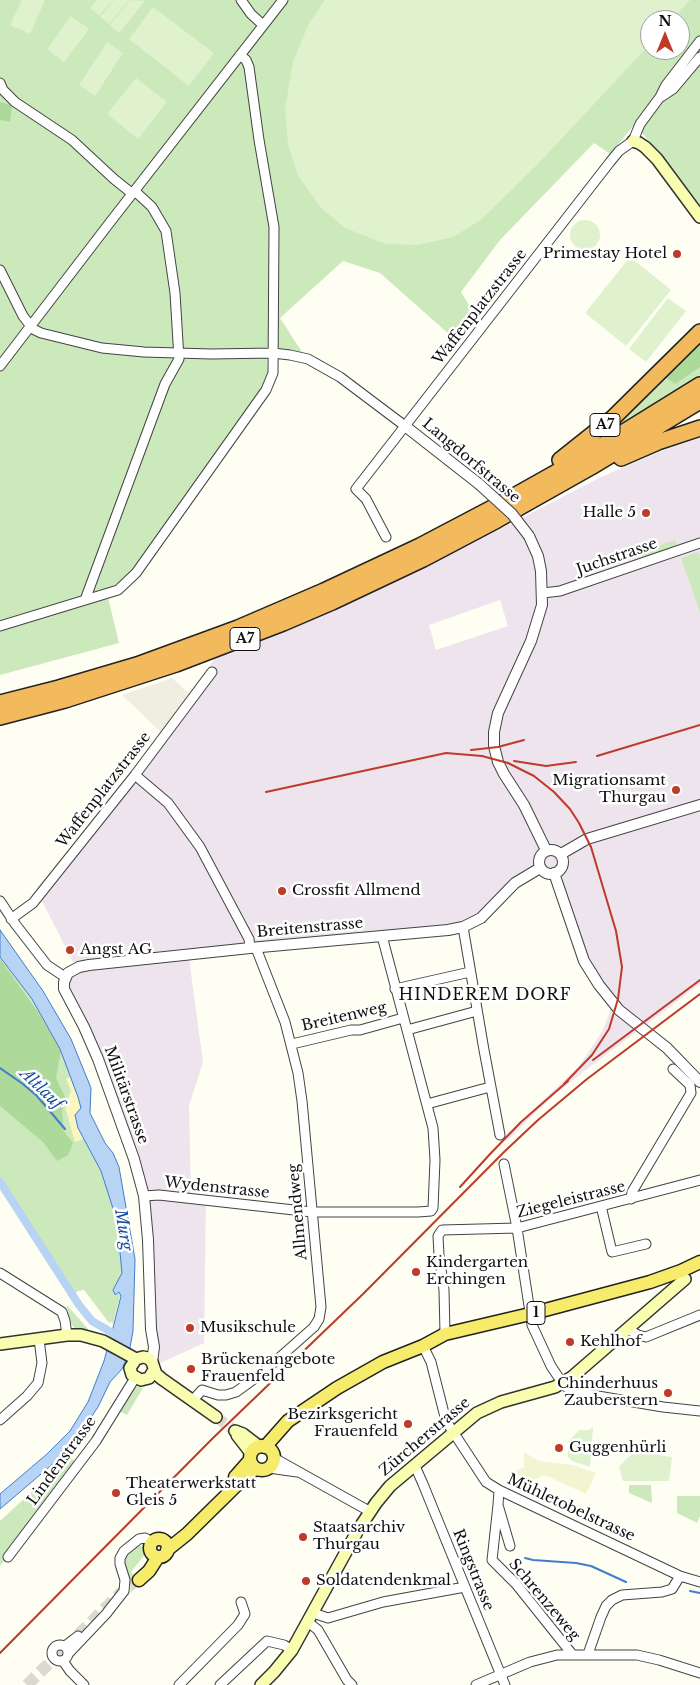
<!DOCTYPE html>
<meta charset="utf-8">
<style>
body{margin:0}
#map{position:relative;width:700px;height:1685px;overflow:hidden;background:#fffef2;font-family:"Libre Baskerville",serif}
canvas{display:block}
.north{position:absolute;left:640px;top:10px;width:50px;height:50px;box-sizing:border-box;background:#fff;border:1px solid #9f9f9f;border-radius:50%;rotate:0deg;font-size:14px;font-weight:700;line-height:20px;text-align:center;color:#101010}
.north::after{content:'';display:block;margin:auto;width:18px;height:22px;background:#be3a29;clip-path:polygon(50% 0,100% 100%,50% 72%,0 100%)}
</style>
<div id="map">
<canvas width="700" height="1685"></canvas>
<div class="north">N</div>
</div>
<script>
const ctx = document.querySelector('canvas').getContext('2d');
ctx.lineJoin = 'round';
function fill(path, color) { ctx.fillStyle = color; ctx.fill(path, 'evenodd'); }
const shape = rows => new Path2D(rows.map(r => 'M' + r).join(''));
function trace(path, color, width, dash) { ctx.strokeStyle = color; ctx.lineWidth = width; ctx.lineCap = dash ? 'butt' : 'round'; ctx.setLineDash(dash || []); ctx.stroke(path); }
function write(font, color, halo, rows, align = 'center') {
  ctx.font = font + ' "Libre Baskerville",serif'; ctx.lineWidth = 5; ctx.setLineDash([]); ctx.textBaseline = 'middle'; ctx.strokeStyle = halo; ctx.fillStyle = color; for (const [text, x, y, turn = 0] of rows) {
    ctx.save(); ctx.translate(x, y); ctx.rotate((+turn || 0) * Math.PI / 180); ctx.textAlign = isNaN(turn) ? turn : align; if (halo) ctx.strokeText(text, 0, 0); ctx.fillText(text, 0, 0); ctx.restore();
  }
}
fill(shape([
 [700,438,700,984,583,1072,548,1100,508,1140,504,1138,580,1065,603,1030,613,1003,599,985,554,873,540,868,466,930,189,958,203,1062,189,1106,191,1195,206,1196,204,1343,154,1366,148,1240,134,1159,67,997,68,973,187,950,73,962,36,889,131,773,218,654,256,640,419,571,601,477,667,449],
 [500,600,508,626,436,650,429,625]
]), '#eee4ed');
fill(shape([
 [524,1452,539,1461,573,1465,596,1473,586,1494,545,1475,525,1484,509,1475,524,1467]
]), '#f2f5d2');
fill(shape([
 [0,0,700,0,700,205,635,124,610,154,594,143,500,240,461,292,476,317,459,343,380,273,343,261,280,318,302,352,266,347,268,371,263,388,133,571,115,585,106,589,119,643,0,675],
 [650,20,680,20,680,50,650,50],
 [700,337,700,376,650,409,576,453],
 [675,540,677,546,642,557,640,552],
 [698,552,700,555,700,612,681,558],
 [0,957,32,999,60,1049,77,1070,78,1128,101,1171,117,1221,122,1273,113,1289,114,1296,119,1293,120,1296,113,1324,110,1321,110,1324,84,1290,78,1291,71,1296,0,1181],
 [67,1305,88,1329,87,1330,76,1329,72,1325,68,1315],
 [132,1386,143,1388,127,1415,117,1410],
 [69,1457,79,1464,0,1566,0,1521],
 [629,1485,651,1485,652,1503,629,1493],
 [677,1496,700,1496,700,1516,697,1523,677,1513],
 [138,1545,144,1547,146,1553,131,1572,141,1582,126,1597,130,1592,131,1582,125,1565,125,1560,130,1551]
]), '#cce9bc');
fill(shape([
 [0,102,12,105,10,122,0,120],
 [700,341,700,367,675,384,664,376],
 [0,959,38,1012,61,1050,56,1078,65,1097,62,1112,64,1131,73,1143,68,1155,57,1161,43,1142,0,1106]
]), '#adda9b');
fill(shape([
 [72,1075,80,1097,81,1108,79,1115,83,1139,75,1142,65,1107,71,1091,66,1079]
]), '#faf6bf');
fill(shape([
 [22,0,45,0,30,34,10,25],
 [97,0,113,0,99,16,90,8],
 [114,0,129,0,109,24,100,17],
 [130,0,145,1,119,33,110,25],
 [325,0,690,0,672,20,650,20,650,44,538,164,482,219,453,237,418,245,386,244,345,228,321,208,298,176,288,145,285,109,293,62,309,23],
 [153,7,214,53,189,86,129,39],
 [71,16,89,29,64,62,47,49],
 [107,42,123,53,95,96,79,85],
 [136,78,167,102,138,139,107,114],
 '570 235a15 15 0 1 1 30 0a15 15 0 1 1-30 0Z',
 [630,257,671,290,626,346,585,313],
 [668,298,686,311,646,362,629,349],
 [593,1427,590,1467,572,1461,568,1457,568,1442,579,1430,589,1430],
 [636,1452,672,1457,669,1481,623,1481,619,1467,627,1458]
]), '#dff1cd');
fill(shape([
 [172,678,193,697,165,736,122,695]
]), '#f0eee0');
const water = shape([
 [0,930,43,991,71,1039,91,1088,90,1113,105,1143,113,1153,119,1167,135,1259,133,1331,129,1353,122,1369,110,1382,98,1407,79,1435,54,1463,0,1509,0,1494,47,1454,70,1431,88,1402,104,1361,114,1324,121,1296,119,1292,115,1295,113,1290,122,1273,117,1221,101,1171,78,1128,75,1115,81,1108,78,1097,60,1049,32,999,0,957,0,930]
]);
fill(water, '#b8d4f5');
trace(water, '#407dcb', 1);
trace(shape([
 [0,1068,23,1084,37,1096,65,1129],
 [525,1558,533,1560,576,1563,591,1566,626,1582],
 [690,1591,700,1593]
]), '#407dcb', 2);
trace(shape([
 [0,1182,79,1305,92,1321,111,1332,116,1339]
]), '#b8d4f5', 8);
trace(shape([
 [216,1417,235,1431]
]), '#dbdad0', 11, [11, 5.5]);
trace(shape([
 [27,1685,128,1586,139,1580]
]), '#dbdad0', 12, [12, 6]);
const minor = shape([
 [241,0,251,14,263,25],
 [0,83,3,90,15,102,72,140,114,179,129,191,138,194,152,207,166,231,175,293,179,359,165,384,85,600],
 [661,97,673,89,700,57],
 [0,270,23,316,33,329,41,333,102,348,144,352,211,354,273,353,290,355,308,359,340,377,405,426],
 [0,366,111,221,283,0],
 [386,537,366,499,356,489,610,162,619,151,633,141,640,124,660,97,666,85,700,41],
 [543,593,560,591,700,543],
 [0,626,118,590,136,573,266,390,273,373,274,227,259,140,249,67,246,60,240,55],
 [135,775,168,803,200,847,249,939,250,948],
 [0,901,16,925,47,965,65,977],
 [11,919,33,903,135,775,212,672],
 [463,927,484,1050,500,1135],
 [395,989,470,972],
 [407,1030,477,1011],
 [292,1044,351,1030,360,1030,403,1018],
 [427,1104,490,1087],
 [504,1164,517,1228,532,1325,551,1366,563,1384,569,1389,580,1393,663,1407,700,1411],
 [144,1196,159,1195,312,1212,418,1212,431,1211,433,1208,435,1160,433,1128,382,936],
 [631,1199,632,1192,691,1093,690,1085,673,1069],
 [601,1206,612,1252,646,1244],
 [0,1273,62,1312,65,1321,67,1335],
 [628,1329,638,1335,646,1337,700,1315],
 [445,1334,444,1290,439,1255,438,1236,442,1230,517,1228,700,1180],
 [423,1346,431,1362,446,1421,486,1482,499,1490,680,1576,700,1582],
 [192,1401,202,1390,218,1395,226,1395,236,1392,262,1373,314,1327,319,1319,321,1307,302,1101,298,1073,285,1022,256,948],
 [0,1420,27,1396,38,1383,42,1363,39,1339],
 [274,1458,369,1511],
 [415,1466,423,1484,505,1685],
 [269,1468,297,1472],
 [499,1490,498,1505,510,1546],
 [498,1505,492,1560,516,1584,572,1654],
 [8,1557,96,1441,135,1378],
 [313,1613,328,1618,383,1602,465,1587],
 [308,1622,318,1630,347,1680,352,1685],
 '52 1653a8 8 0 1 1 16 0a8 8 0 1 1-16 0Z',
 [65,1646,78,1636],
 [69,1653,106,1614,124,1591,125,1580,120,1564,120,1558,124,1551,139,1539,145,1538,152,1542],
 [588,1654,601,1617,606,1606,612,1600,622,1595,662,1592,672,1589,680,1576],
 [63,1661,70,1671,84,1685],
 [179,1685,238,1625,245,1614,241,1602],
 [220,1685,267,1641,284,1645,292,1650],
 [476,1685,530,1662,557,1655,637,1655,659,1660,700,1673]
]);
const tertiary = shape([
 [405,426,479,484],
 [529,536,538,556,541,571,542,605,531,641,498,713,494,732,494,746,498,762,504,774,524,805,546,850],
 '539 862a12 12 0 1 1 24 0a12 12 0 1 1-24 0Z',
 [561,854,587,839,700,805],
 [554,873,584,961,599,985,619,1010,667,1048,700,1082],
 [152,1362,154,1347,151,1329,148,1240,144,1196,134,1159,98,1059,84,1027,64,989,64,982,68,973,79,967,89,965,250,948,448,930,463,927,481,918,515,883,540,868]
]);
const secondary = shape([
 [633,141,639,143,645,147,657,159,700,217],
 [0,1344,67,1335,81,1335,103,1341,136,1359],
 [154,1370,149,1378,141,1380,132,1375,130,1368,136,1359,143,1357,148,1358,152,1362,156,1374,162,1379,216,1417],
 [235,1431,243,1434,260,1447],
 [237,1435,251,1453],
 [261,1685,274,1672,292,1650,358,1530,376,1503,390,1486,477,1413,501,1402,555,1387,572,1377,685,1279]
]);
const primary = shape([
 '250 1458a12 12 0 1 1 24 0a12 12 0 1 1-24 0Z',
 [265,1447,288,1421,337,1388,383,1362,423,1346,445,1334,530,1314,650,1282,681,1271,700,1262],
 [235,1477,250,1460],
 '150 1548a9 9 0 1 1 18 0a9 9 0 1 1-18 0Z',
 [167,1550,187,1534,249,1473,256,1469],
 [139,1580,149,1571,158,1557]
]);
const motorway = shape([
 [621,458,658,442,700,428],
 [560,460,614,417,700,332],
 [0,703,59,688,137,665,238,628,324,591,420,546,498,505,587,455,700,385],
 [0,717,65,700,176,664,283,623,332,602,423,559,497,520,591,467,700,401]
]);
trace(minor, '#434343', 11);
trace(tertiary, '#434343', 12);
trace(secondary, '#323232', 14);
trace(primary, '#212121', 15);
trace(motorway, '#212121', 18);
trace(minor, '#fff', 9);
trace(tertiary, '#fff', 10);
trace(secondary, '#f9fdaf', 11);
trace(primary, '#f6eb6b', 12);
trace(motorway, '#f2b95d', 15);
trace(shape([
 [471,750,498,747,524,740],
 [597,756,700,725],
 [514,761,546,766,576,762],
 [266,792,446,753,482,756,508,763,534,776,554,792,570,809,579,823,591,847,616,931,622,967,618,999,609,1029,592,1055,564,1084],
 [593,1060,700,980],
 [460,1187,491,1153,521,1122,568,1081],
 [0,1653,213,1438,363,1294,504,1152,538,1120,587,1079,700,994]
]), '#be3a29', 2);
const tertiaryBridge = shape([
 [479,484,512,514,529,536]
]);
trace(tertiaryBridge, '#434343', 12, []);
trace(tertiaryBridge, '#fff', 10);
for (const [x, y, r, color] of [
 [677,254,5,"#be3a29"],
 [646,513,5,"#be3a29"],
 [676,790,5,"#be3a29"],
 [282,891,5,"#be3a29"],
 [70,950,5,"#be3a29"],
 [416,1272,5,"#be3a29"],
 [190,1328,5,"#be3a29"],
 [570,1342,5,"#be3a29"],
 [191,1369,5,"#be3a29"],
 [668,1393,5,"#be3a29"],
 [408,1424,5,"#be3a29"],
 [559,1448,5,"#be3a29"],
 [116,1493,5,"#be3a29"],
 [303,1537,5,"#be3a29"],
 [306,1581,5,"#be3a29"]
]) { const dot = new Path2D(); dot.arc(x, y, r, 0, 2 * Math.PI); ctx.fillStyle = color; ctx.fill(dot); trace(dot, '#fff', 2); }
for (const [x, y, w] of [
 [605,425,30],
 [245,639,30],
 [536,1313,18]
]) { const box = new Path2D(); box.roundRect(x - w / 2, y - 11.5, w, 23, 4); ctx.fillStyle = '#fff'; ctx.fill(box); trace(box, '#101010', 1); }
write('bold 14px', '#101010', null, [
 ["A7",605,425],
 ["A7",245,639],
 ["1",536,1313]
]);
write('15px', '#101010', '#fff', [
 ["Primestay Hotel",667,254,"right"],
 ["Halle 5",636,513,"right"],
 ["Migrationsamt",666,781,"right"],
 ["Thurgau",666,798,"right"],
 ["Crossfit Allmend",292,891],
 ["Angst AG",80,950],
 ["Kindergarten",426,1263],
 ["Erchingen",426,1280],
 ["Musikschule",200,1328],
 ["Kehlhof",580,1342],
 ["Brückenangebote",201,1360],
 ["Frauenfeld",201,1377],
 ["Chinderhuus",658,1384,"right"],
 ["Zauberstern",658,1401,"right"],
 ["Bezirksgericht",398,1415,"right"],
 ["Frauenfeld",398,1432,"right"],
 ["Guggenhürli",569,1448],
 ["Theaterwerkstatt",126,1484],
 ["Gleis 5",126,1501],
 ["Staatsarchiv",313,1528],
 ["Thurgau",313,1545],
 ["Soldatendenkmal",316,1581]
], 'left');
write('15px', '#101010', '#fff', [
 ["Waffenplatzstrasse",480,307,-52],
 ["Langdorfstrasse",471,461,40],
 ["Juchstrasse",617,557,-19],
 ["Waffenplatzstrasse",104,790,-52],
 ["Breitenstrasse",310,928,-5],
 ["Breitenweg",344,1017,-13],
 ["Militärstrasse",126,1095,70],
 ["Wydenstrasse",217,1188,6],
 ["Ziegeleistrasse",571,1200,-14],
 ["Allmendweg",298,1212,-95],
 ["Zürcherstrasse",425,1437,-40],
 ["Lindenstrasse",62,1461,-54],
 ["Mühletobelstrasse",571,1508,25],
 ["Ringstrasse",473,1570,68],
 ["Schrenzeweg",544,1600,50]
]);
ctx.letterSpacing = '1px';
write('16px', '#101010', '#fff', [
 ["HINDEREM DORF",485,995]
]);
ctx.letterSpacing = '0px';
write('italic 16px', '#1a4fa0', '#fff', [
 ["Altlauf",41,1089,43],
 ["Murg",123,1230,80]
]);
</script>
